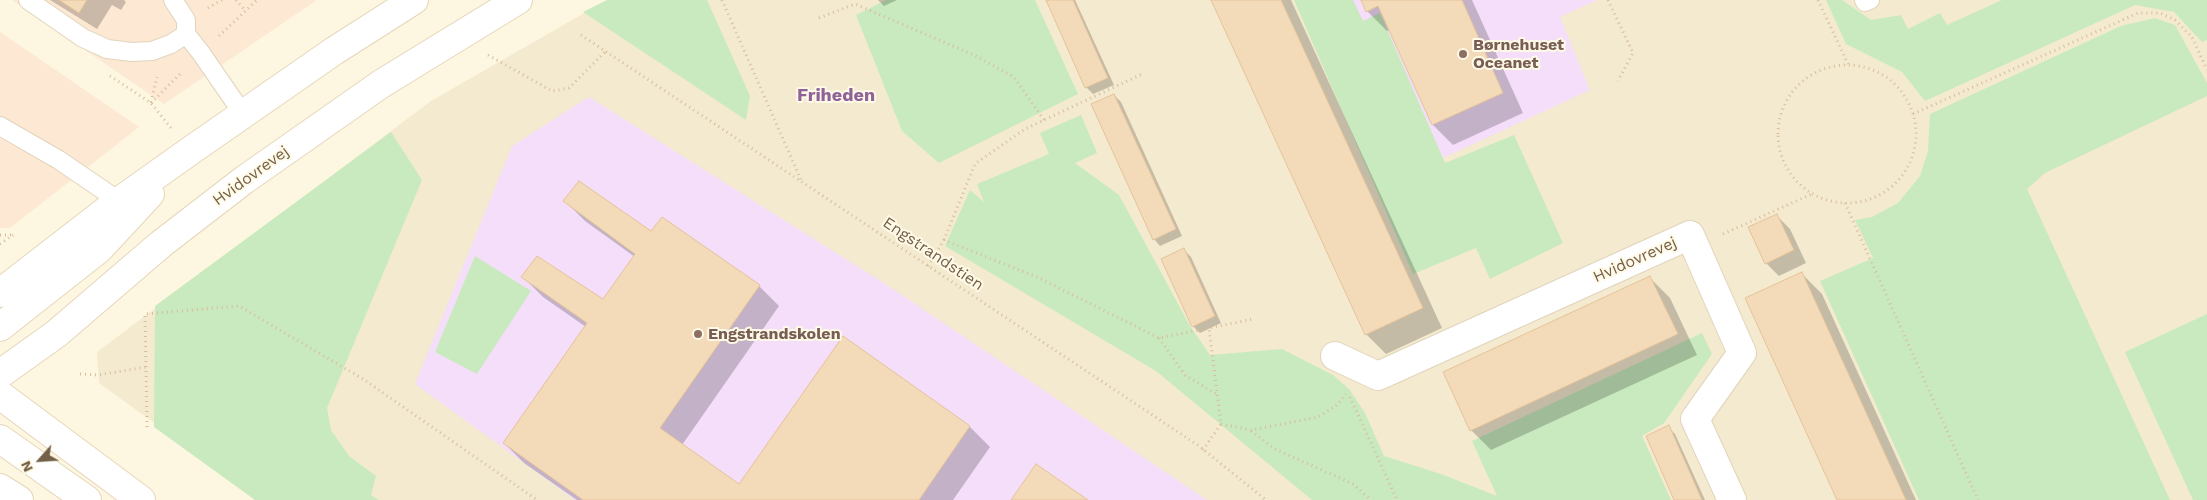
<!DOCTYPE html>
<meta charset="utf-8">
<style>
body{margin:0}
#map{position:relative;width:2207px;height:500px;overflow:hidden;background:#fdf7e1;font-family:"Work Sans",sans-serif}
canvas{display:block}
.north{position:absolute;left:15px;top:435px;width:50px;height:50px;-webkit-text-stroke:4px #fffae7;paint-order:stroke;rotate:244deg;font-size:14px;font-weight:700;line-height:20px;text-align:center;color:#745f47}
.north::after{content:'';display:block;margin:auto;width:18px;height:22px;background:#745f47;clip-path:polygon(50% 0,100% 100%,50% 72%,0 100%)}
</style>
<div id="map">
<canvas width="2207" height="500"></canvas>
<div class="north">N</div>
</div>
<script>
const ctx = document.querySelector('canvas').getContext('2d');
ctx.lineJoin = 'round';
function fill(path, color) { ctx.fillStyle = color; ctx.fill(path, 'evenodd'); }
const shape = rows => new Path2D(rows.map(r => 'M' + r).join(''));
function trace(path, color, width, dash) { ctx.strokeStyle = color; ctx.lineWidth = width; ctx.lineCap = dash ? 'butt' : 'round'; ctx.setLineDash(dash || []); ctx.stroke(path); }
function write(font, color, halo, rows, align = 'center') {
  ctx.font = font + ' "Work Sans",sans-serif'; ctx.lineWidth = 4; ctx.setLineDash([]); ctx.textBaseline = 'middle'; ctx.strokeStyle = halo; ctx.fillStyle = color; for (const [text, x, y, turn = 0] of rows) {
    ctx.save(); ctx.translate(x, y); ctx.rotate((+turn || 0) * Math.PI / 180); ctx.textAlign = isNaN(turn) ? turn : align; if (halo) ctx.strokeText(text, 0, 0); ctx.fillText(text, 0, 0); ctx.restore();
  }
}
fill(shape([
 [607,0,2207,0,2207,500,261,500,99,383,97,352,431,101]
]), '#f4eacf');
fill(shape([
 [12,0,317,0,164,104],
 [0,32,139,127,10,228,0,228]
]), '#fde8d4');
fill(shape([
 [1325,0,1597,0,1560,17,1590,90,1443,158,1427,122],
 [589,97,887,285,1207,500,575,500,415,384,512,146]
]), '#f4def9');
fill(shape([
 [607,0,707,0,750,96,746,120,583,12],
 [886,0,1035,0,1078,94,939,163,902,131,856,15],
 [1294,0,1353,0,1363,21,1380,13,1445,163,1514,135,1563,243,1490,279,1476,248,1413,274],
 [1826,0,1842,0,1871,20,1901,15,1908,29,1940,13,1947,25,2002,0,2207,0,2207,40,2202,42,2174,12,2135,5,1925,101,1902,72,1846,44],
 [2155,18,2175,25,2207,83,2207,96,2045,173,2027,189,2170,500,1919,500,1820,281,1873,258,1855,220,1872,217,1898,203,1920,176,1928,151,1930,114,2121,26],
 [1081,115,1097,153,1075,163,1119,195,1190,326,1210,355,1282,349,1333,375,1349,389,1365,413,1384,456,1441,474,1497,496,1472,441,1702,333,1712,354,1664,423,1642,436,1671,500,1312,500,1156,371,945,246,970,190,984,202,977,184,1049,154,1040,133],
 [391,132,422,180,327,408,331,430,349,456,376,476,371,495,379,500,255,500,154,427,155,306],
 [475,256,531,291,477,374,435,352],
 [2207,314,2207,500,2193,500,2125,352]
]), '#c9eabf');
fill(shape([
 [50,0,124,0,126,2,121,10,112,5,97,29],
 [878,0,897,0,884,6],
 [1047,0,1075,0,1114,85,1093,94,1086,87],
 [1213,0,1291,0,1442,328,1386,354,1366,334],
 [1362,0,1472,0,1523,113,1453,145,1433,125,1390,30,1387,31,1367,11],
 [1114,95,1121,102,1182,236,1160,246,1154,239],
 [565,201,651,233,759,286,779,306,682,445,739,485,843,338,970,427,990,447,953,500,577,500,524,463,504,443,586,327,543,297,523,277,603,301,635,257,585,221],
 [1777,216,1790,229,1806,263,1779,276,1766,263],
 [1184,250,1191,257,1221,323,1200,333,1193,326],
 [1802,274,1822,294,1916,500,1839,500],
 [1650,278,1670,298,1697,355,1491,450,1471,430],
 [1668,427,1675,434,1705,500,1676,500]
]), '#0003');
const building = shape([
 [59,0,87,0,79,13,59,0],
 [1046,0,1073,0,1108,78,1085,88,1046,0],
 [1211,0,1281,0,1423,308,1365,335,1211,0],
 [1361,0,1462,0,1503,93,1432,125,1378,6,1366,12,1361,0],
 [1114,94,1176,229,1153,240,1091,104,1114,94],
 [579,181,651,231,662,217,760,285,660,428,739,484,843,336,970,426,919,500,583,500,503,443,587,323,521,277,537,256,603,299,635,254,563,201,579,181],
 [1777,214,1794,250,1765,264,1748,227,1777,214],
 [1184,248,1215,316,1192,327,1161,259,1184,248],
 [1802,272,1906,500,1837,500,1745,298,1802,272],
 [1650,276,1678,334,1470,431,1443,372,1650,276],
 [1669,425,1702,500,1674,500,1646,436,1669,425],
 [1036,464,1088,500,1011,500,1036,464]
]);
fill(building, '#f3dab8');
trace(building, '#e6c398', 1);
const lane = shape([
 [28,0,83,38,107,49,132,52,152,51,171,44,186,34],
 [173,0,186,20,186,34,201,53,243,114],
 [1864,0,1865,2,1870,0],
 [0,126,59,160,119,201]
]);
const street = shape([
 [1335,356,1378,376,1690,235,1742,353,1695,419,1732,500]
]);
const secondary = shape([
 [0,293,107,210,190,151,334,51,414,0],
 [0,327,99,249,150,194],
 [0,374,56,334,161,244,244,180,381,84,518,0],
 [0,395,141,500],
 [0,439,87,500],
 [0,488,19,500]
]);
trace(lane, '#e1d4bc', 20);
trace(street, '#e1d4bc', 30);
trace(secondary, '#e6d6ba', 30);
trace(shape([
 [236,0,245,10],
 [722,0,801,180],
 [1608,0,1633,53,1618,81],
 [1818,0,1848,64],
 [208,8,222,0],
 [819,18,855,4,974,55,1014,77,1044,120],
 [581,35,1199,446,1266,500],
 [219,36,257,0],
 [488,55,552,91,569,88,606,51],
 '1778 134a69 69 0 1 1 138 0a69 69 0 1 1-138 0Z',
 [110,76,151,103,171,128],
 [151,102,157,77],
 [151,103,182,72],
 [1913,114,2138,13,2160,13,2175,20,2192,37,2207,70],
 [1845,203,1978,500],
 [1723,234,1812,194],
 [0,235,12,235],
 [944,240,975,164,1025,129,1142,74],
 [0,244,13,235],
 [928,266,944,240,1037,277,1159,338,1254,319],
 [1159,338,1185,375,1216,394],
 [80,374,98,375,146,367],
 [1350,397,1397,500],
 [1221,424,1251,430,1318,417,1337,405,1346,394],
 [147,427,145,314,239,306,363,379,537,500],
 [1251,431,1275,449,1353,484,1371,500],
 [1203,450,1221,424,1209,328]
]), '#d7bd9b', 3, [1, 4]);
trace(lane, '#fff', 18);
trace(street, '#fff', 28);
trace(secondary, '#fff', 28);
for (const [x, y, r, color] of [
 [1463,54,5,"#8d6e63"],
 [698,334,5,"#8d6e63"]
]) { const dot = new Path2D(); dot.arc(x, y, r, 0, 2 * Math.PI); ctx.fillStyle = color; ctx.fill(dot); trace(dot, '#fffae7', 2); }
write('bold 16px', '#785e54', '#fffae7', [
 ["Børnehuset",1473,45],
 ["Oceanet",1473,63],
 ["Engstrandskolen",708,334]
], 'left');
write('16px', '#745f47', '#fffae7', [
 ["Hvidovrevej",251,176,-36],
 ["Engstrandstien",933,254,34],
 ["Hvidovrevej",1635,260,-24]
]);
write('bold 18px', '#8f6298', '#fffae7', [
 ["Friheden",836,96]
]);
</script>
